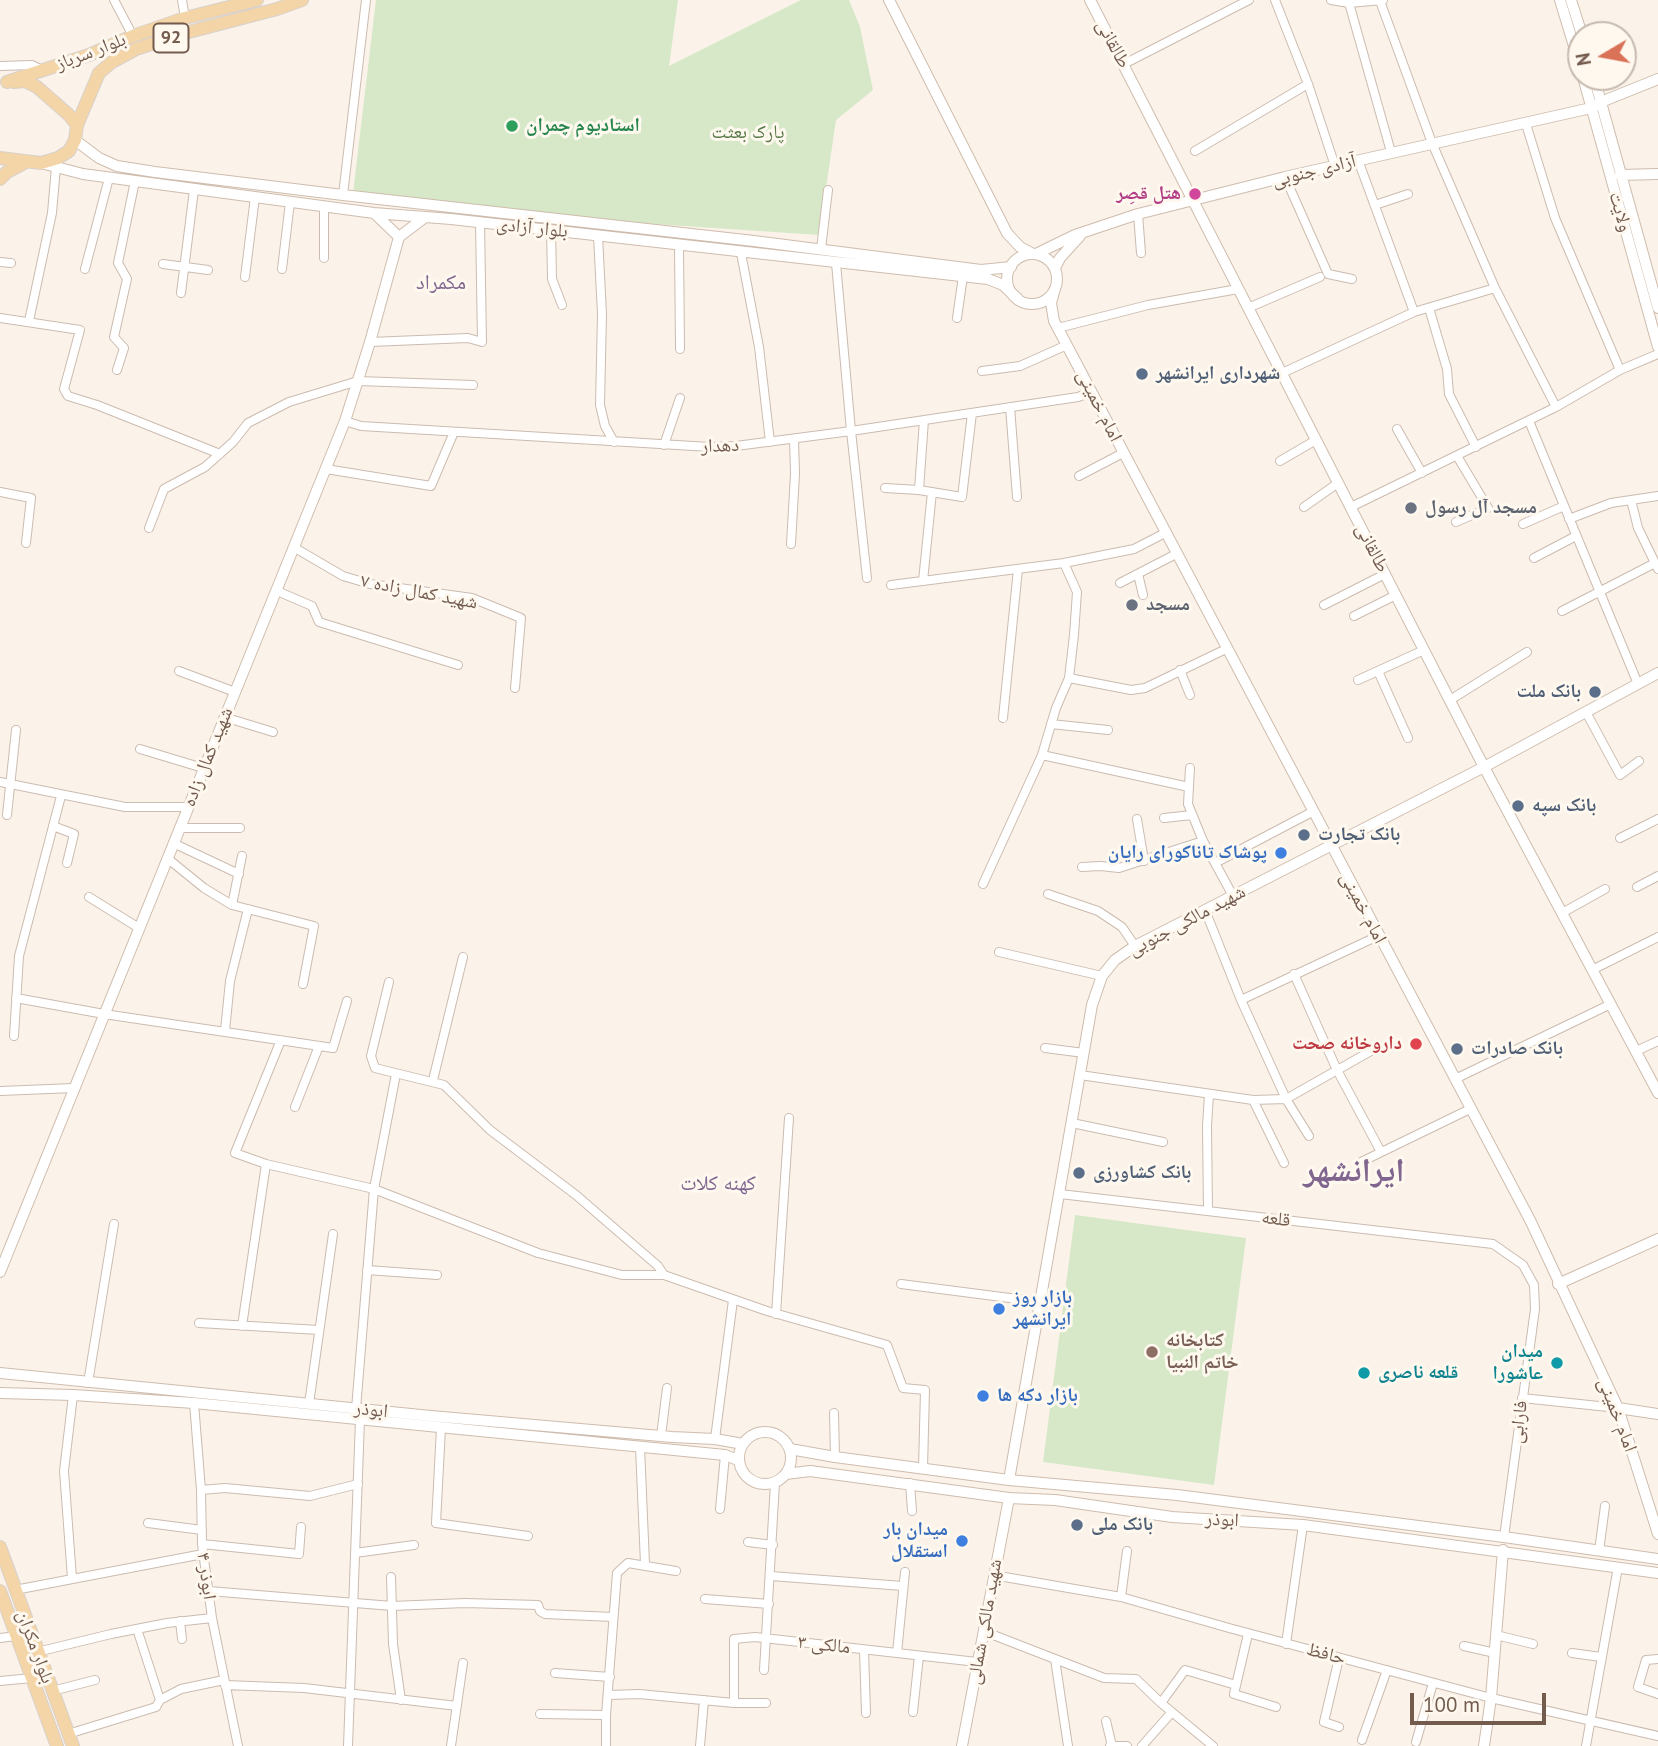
<!DOCTYPE html>
<meta charset="utf-8">
<style>
body{margin:0}
#map{position:relative;width:1658px;height:1746px;overflow:hidden;background:#fbf3e9;font-family:"PT Sans",sans-serif}
canvas{display:block}
.north{position:absolute;left:1567px;top:21px;width:70px;height:70px;box-sizing:border-box;background:#fef8ef;border:2px solid #c6b9af;border-radius:50%;rotate:260deg;font-size:19px;font-weight:700;line-height:28px;text-align:center;color:#735b4e}
.north::after{content:'';display:block;margin:auto;width:24px;height:32px;background:#da7258;clip-path:polygon(50% 0,100% 100%,50% 72%,0 100%)}
.scale{position:absolute;left:1410px;top:1693px;width:136px;height:32px;box-sizing:border-box;border:4px solid #735b4e;border-top:0;padding-left:9px;font-size:21px;line-height:24px;white-space:nowrap;color:#735b4e;-webkit-text-stroke:5px #fef8ef;paint-order:stroke}
</style>
<div id="map">
<canvas width="1658" height="1746"></canvas>
<div class="north">N</div>
<div class="scale">100 m</div>
</div>
<script>
const ctx = document.querySelector('canvas').getContext('2d');
ctx.lineJoin = 'round';
function fill(path, color) { ctx.fillStyle = color; ctx.fill(path, 'evenodd'); }
const shape = rows => new Path2D(rows.map(r => 'M' + r).join(''));
function trace(path, color, width, dash) { ctx.strokeStyle = color; ctx.lineWidth = width; ctx.lineCap = dash ? 'butt' : 'round'; ctx.setLineDash(dash || []); ctx.stroke(path); }
function write(font, color, halo, rows, align = 'center') {
  ctx.font = font + ' "PT Sans","Noto Naskh Arabic",sans-serif'; ctx.lineWidth = 6; ctx.setLineDash([]); ctx.textBaseline = 'middle'; ctx.strokeStyle = halo; ctx.fillStyle = color; for (const [text, x, y, turn = 0] of rows) {
    ctx.save(); ctx.translate(x, y); ctx.rotate((+turn || 0) * Math.PI / 180); ctx.textAlign = isNaN(turn) ? turn : align; if (halo) ctx.strokeText(text, 0, 0); ctx.fillText(text, 0, 0); ctx.restore();
  }
}
fill(shape([
 [376,0,678,0,669,66,801,0,849,0,860,27,873,90,836,120,819,235,654,224,353,193],
 [1075,1215,1246,1238,1214,1485,1043,1462]
]), '#d6e8c8');
const street = shape([
 [114,0,133,36],
 [182,0,185,18],
 [1275,0,1308,84,1335,166],
 [1331,0,1349,3,1383,0],
 [1380,1,1432,143,1495,288,1556,407],
 [1349,3,1391,152],
 [1124,64,1249,0],
 [0,66,32,65,42,70],
 [1526,124,1555,218,1620,370],
 [1195,151,1308,84],
 [1358,160,1414,312],
 [1285,177,1328,274,1352,279],
 [343,195,366,0],
 [1375,205,1408,194],
 [324,206,324,258],
 [1138,214,1141,253],
 [551,230,552,279,562,305],
 [598,236,602,314,600,405,605,426,614,442],
 [679,246,680,349],
 [821,249,828,190],
 [741,253,759,347,770,442],
 [0,262,11,263],
 [836,263,851,431,867,578],
 [163,264,208,270],
 [85,269,109,178],
 [282,269,290,202],
 [245,277,255,197],
 [181,293,194,190],
 [1248,308,1320,277],
 [1429,308,1447,369,1449,394,1476,447],
 [0,318,80,330,64,389,68,396,97,405,220,454],
 [957,318,963,276],
 [29,321,52,213,56,167],
 [1058,328,1148,305,1238,289],
 [370,342,468,338,482,342,480,222],
 [117,370,124,348,114,337,127,279,118,263,135,181],
 [982,371,1020,366,1067,345],
 [1280,374,1414,312,1495,288],
 [1010,407,1017,497],
 [345,421,361,426,710,447,736,446,851,431,1078,397,1091,392],
 [1529,421,1638,684],
 [1397,429,1422,473],
 [664,445,680,398],
 [1280,461,1316,440],
 [326,469,431,486,454,432],
 [1079,476,1123,453],
 [885,488,919,490,962,497,972,413],
 [919,490,924,420],
 [0,492,31,498,26,543],
 [1631,500,1638,528,1658,569],
 [1304,507,1338,483],
 [1351,507,1556,407,1620,370,1658,354],
 [1569,519,1611,503,1658,496],
 [1456,522,1488,508,1457,456],
 [1523,524,1564,506],
 [149,528,164,489,205,467,233,442,248,423,289,402,358,381,473,385],
 [791,544,795,474,794,439],
 [295,548,343,576,370,584,472,598,521,618,515,688],
 [1534,558,1576,536],
 [1064,563,1077,592,1074,635,1069,678,1056,708,1042,755,1189,787],
 [1138,574,1143,595],
 [923,581,932,492],
 [1120,583,1176,554],
 [891,585,1064,563,1134,549,1165,533],
 [277,591,312,606,319,622,458,665],
 [1324,605,1385,574],
 [1562,611,1655,563],
 [1354,616,1396,595],
 [1180,670,1190,695],
 [179,671,235,692],
 [1378,671,1408,738],
 [1069,678,1131,690,1145,688,1226,649],
 [1358,680,1424,650],
 [1450,700,1527,652],
 [1586,712,1620,775,1639,761],
 [224,717,273,732],
 [1003,718,1018,569],
 [1051,724,1108,730],
 [140,749,203,768],
 [1190,768,1188,804,1203,841,1233,896],
 [0,782,125,807,188,807],
 [7,815,16,730],
 [1164,818,1192,815],
 [1137,819,1144,861],
 [53,826,74,834,67,863],
 [179,828,240,828],
 [1620,838,1658,819],
 [173,843,239,874],
 [167,858,204,888,232,905,314,926,303,984],
 [1215,863,1312,812],
 [1082,867,1100,866,1119,868,1203,841],
 [983,884,1042,755],
 [1637,887,1658,876],
 [1048,894,1098,911,1122,927,1135,946],
 [89,897,139,928],
 [232,905,242,856],
 [1205,910,1241,1000,1286,1099,1309,1136],
 [1562,913,1605,889],
 [999,952,1102,976],
 [1592,970,1658,937],
 [1294,974,1337,1070,1381,1152],
 [389,982,371,1056,375,1068,444,1085,490,1130,576,1195,658,1266,664,1275],
 [16,998,104,1014,333,1048,347,1001],
 [1241,1000,1378,936],
 [225,1031,230,981,248,909],
 [14,1036,19,956,61,796],
 [281,1040,235,1153,266,1164,374,1189,538,1253,622,1275,664,1275,767,1311,887,1345,903,1388,925,1390,923,1468],
 [1045,1048,1084,1053],
 [1636,1051,1658,1041],
 [1080,1075,1253,1100,1286,1099,1378,1047],
 [1455,1079,1611,1004],
 [433,1080,463,957],
 [0,1091,74,1088],
 [1253,1100,1284,1163],
 [295,1107,319,1046],
 [1072,1123,1163,1142],
 [1361,1162,1470,1109],
 [1060,1194,1493,1244,1523,1265,1534,1285,1535,1309,1504,1537],
 [1208,1211,1207,1126,1209,1094],
 [367,1270,437,1275],
 [901,1284,1041,1302],
 [776,1314,789,1118],
 [199,1323,319,1330],
 [242,1326,266,1164],
 [88,1383,114,1224],
 [1522,1398,1618,1408],
 [194,1403,201,1490,202,1544,212,1618,238,1746],
 [309,1404,333,1234],
 [356,1409,374,1189,396,1074],
 [834,1413,835,1457],
 [441,1428,436,1523,528,1536],
 [661,1436,667,1388],
 [715,1439,733,1300],
 [640,1447,645,1564],
 [910,1483,912,1511],
 [201,1490,225,1488,310,1496,358,1484],
 [720,1509,725,1455],
 [148,1523,202,1530],
 [748,1542,773,1545],
 [202,1544,299,1554,301,1527],
 [1599,1551,1605,1506],
 [355,1553,414,1545],
 [993,1575,1121,1597,1229,1628,1491,1698,1658,1736],
 [771,1576,903,1586],
 [391,1577,393,1644,401,1700],
 [72,1578,64,1471,73,1395],
 [15,1590,203,1554],
 [209,1591,392,1606,465,1603,538,1605,540,1611,545,1614,613,1617],
 [1121,1597,1127,1551],
 [705,1599,769,1604],
 [180,1621,182,1639],
 [137,1629,160,1700],
 [983,1631,1104,1678,1136,1679,1161,1703,1213,1746],
 [1248,1634,1234,1694,1276,1707],
 [1496,1635,1533,1644],
 [0,1638,16,1636],
 [1286,1644,1303,1525],
 [1464,1646,1495,1653],
 [864,1650,866,1713],
 [37,1652,111,1634,167,1623,212,1618],
 [897,1653,905,1572],
 [1572,1653,1601,1657],
 [1055,1659,1068,1746],
 [1658,1659,1646,1660,1638,1687,1658,1694],
 [764,1670,775,1483],
 [555,1673,610,1677],
 [0,1681,32,1678],
 [225,1685,304,1688,457,1706],
 [52,1691,95,1680],
 [608,1695,639,1694,734,1703,766,1703],
 [734,1703,734,1639,755,1637,977,1662],
 [1161,1703,1185,1670,1236,1685],
 [913,1712,919,1656],
 [540,1714,606,1715],
 [1106,1721,1112,1746],
 [1339,1727,1324,1722,1339,1658],
 [68,1734,156,1707,160,1700,181,1689,224,1680],
 [1362,1740,1387,1670],
 [1416,1742,1433,1683],
 [348,1746,360,1420],
 [451,1746,463,1663],
 [606,1746,606,1715,617,1573,628,1563,676,1571],
 [700,1746,704,1700],
 [1110,1746,1127,1746],
 [1142,1746,1172,1712],
 [1586,1746,1618,1567]
]);
const secondary = shape([
 [889,0,1007,233,1020,247,1033,254],
 [1090,0,1484,767,1658,1093],
 [1560,0,1581,69],
 [1571,0,1582,35],
 [1583,77,1658,347],
 [1594,77,1658,308],
 [75,140,99,158,117,166,155,172,343,195,754,241,981,270,1011,267],
 [41,163,83,174,374,213,451,219,988,279,1003,285,1018,299],
 [1620,175,1658,174],
 [374,213,399,237],
 [399,237,424,218],
 [1036,254,1075,235,1138,214,1285,177,1591,108,1601,102,1658,79],
 '1007 279a25 25 0 1 1 50 0a25 25 0 1 1-50 0Z',
 [1055,268,1060,258,1080,236],
 [1054,292,1051,303,1054,321,1530,1220,1618,1408,1658,1534],
 [0,1272,345,421,370,342,399,237],
 [1558,1284,1658,1239],
 [0,1373,431,1416,672,1437,715,1439,743,1444],
 [0,1393,73,1395,194,1403,725,1455,738,1460],
 [1618,1408,1658,1414],
 '739 1458a26 26 0 1 1 52 0a26 26 0 1 1-52 0Z',
 [790,1449,835,1457,1009,1480,1177,1495,1504,1537,1658,1559],
 [786,1474,810,1471,1009,1498,1055,1500,1172,1517,1303,1525,1658,1573],
 [1009,1480,1092,1005,1102,976,1115,960,1135,946,1484,767,1658,673],
 [962,1746,1009,1498],
 [1484,1746,1491,1698,1503,1550]
]);
const primary = shape([
 [7,82,89,55,133,36,185,18,257,0],
 [77,125,99,73,112,62,136,49,181,34,277,9,302,0],
 [0,158,41,163,58,158,69,151,75,140,77,125,69,115,37,87,25,81,14,82],
 [0,179,7,172,24,163],
 [0,1547,73,1746],
 [0,1591,57,1746]
]);
trace(street, '#ccbbb0', 10);
trace(secondary, '#cfbcad', 12);
trace(primary, '#d8d1cd', 14);
trace(street, '#fff', 8);
trace(secondary, '#fff', 10);
trace(primary, '#f4d5a7', 12);
for (const [x, y, r, color] of [
 [512,126,7,"#2e9e5b"],
 [1195,194,7,"#d1479c"],
 [1142,374,7,"#5c6f8a"],
 [1411,508,7,"#6b7280"],
 [1132,605,7,"#6b7280"],
 [1595,692,7,"#5c6f8a"],
 [1518,806,7,"#5c6f8a"],
 [1304,835,7,"#5c6f8a"],
 [1281,853,7,"#3f7fe0"],
 [1416,1044,7,"#e0444e"],
 [1457,1049,7,"#5c6f8a"],
 [1079,1173,7,"#5c6f8a"],
 [999,1309,7,"#3f7fe0"],
 [1152,1352,7,"#8d6e63"],
 [1557,1363,7,"#0f9aa8"],
 [1364,1373,7,"#0f9aa8"],
 [983,1396,7,"#3f7fe0"],
 [1077,1525,7,"#5c6f8a"],
 [962,1541,7,"#3f7fe0"]
]) { const dot = new Path2D(); dot.arc(x, y, r, 0, 2 * Math.PI); ctx.fillStyle = color; ctx.fill(dot); trace(dot, '#fef8ef', 2.5); }
for (const [x, y, w] of [
 [171,38,35]
]) { const box = new Path2D(); box.roundRect(x - w / 2, y - 14.5, w, 29, 5); ctx.fillStyle = '#fef8ef'; ctx.fill(box); trace(box, '#735b4e', 2); }
write('bold 18px', '#735b4e', null, [
 ["92",171,38]
]);
write('19px', '#735b4e', '#fef8ef', [
 ["طالقانی",1113,44,62],
 ["بلوار سرباز",91,52,-21],
 ["آزادی جنوبی",1314,171,-14],
 ["ولایت",1620,212,74],
 ["بلوار آزادی",532,228,6],
 ["امام خمینی",1099,406,63],
 ["دهدار",720,446,-2],
 ["طالقانی",1372,548,63],
 ["شهید کمال زاده ۷",419,592,11],
 ["شهید کمال زاده",208,757,-68],
 ["امام خمینی",1363,908,62],
 ["شهید مالکی جنوبی",1187,921,-28],
 ["قلعه",1276,1219,7],
 ["ابوذر",371,1410,6],
 ["امام خمینی",1617,1415,69],
 ["فارابی",1519,1422,-83],
 ["ابوذر",1222,1520,3],
 ["ابوذر ۴",206,1576,82],
 ["شهید مالکی شمالی",985,1622,-80],
 ["مالکی ۳",824,1645,6],
 ["بلوار مکران",35,1647,70],
 ["حافظ",1326,1654,15]
]);
write('bold 19px', '#27864d', '#fef8ef', [
 ["استادیوم چمران",526,126]
], 'left');
write('19px', '#577847', '#fef8ef', [
 ["پارک بعثت",748,133]
]);
write('bold 19px', '#b23c85', '#fef8ef', [
 ["هتل قصِر",1181,194]
], 'right');
write('bold 19px', '#4e5e75', '#fef8ef', [
 ["شهرداری ایرانشهر",1156,374],
 ["بانک ملت",1581,692,"right"],
 ["بانک سپه",1532,806],
 ["بانک تجارت",1318,835],
 ["بانک صادرات",1471,1049],
 ["بانک کشاورزی",1093,1173],
 ["بانک ملی",1091,1525]
], 'left');
write('bold 19px', '#5b616d', '#fef8ef', [
 ["مسجد آل رسول",1425,508],
 ["مسجد",1146,605]
], 'left');
write('bold 19px', '#366cbe', '#fef8ef', [
 ["پوشاک تاناکورای رایان",1267,853],
 ["بازار روز",1013,1298,"left"],
 ["ایرانشهر",1013,1320,"left"],
 ["بازار دکه ها",997,1396,"left"],
 ["میدان بار",948,1530],
 ["استقلال",948,1552]
], 'right');
write('bold 19px', '#be3a42', '#fef8ef', [
 ["داروخانه صحت",1402,1044]
], 'right');
write('bold 19px', '#785e54', '#fef8ef', [
 ["کتابخانه",1166,1341],
 ["خاتم النبیا",1166,1363]
], 'left');
write('bold 19px', '#0d838f', '#fef8ef', [
 ["میدان",1543,1352],
 ["عاشورا",1543,1374],
 ["قلعه ناصری",1378,1373,"left"]
], 'right');
write('21px', '#80668f', '#fef8ef', [
 ["مکمراد",441,283],
 ["کهنه کلات",718,1184]
]);
write('bold 33px', '#80668f', '#fef8ef', [
 ["ایرانشهر",1354,1172]
]);
</script>
